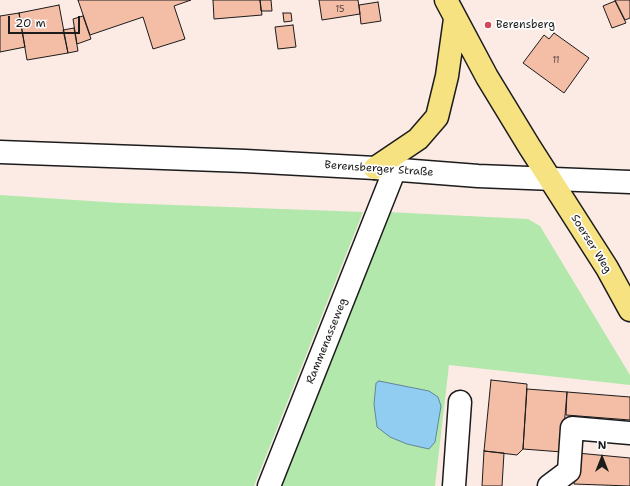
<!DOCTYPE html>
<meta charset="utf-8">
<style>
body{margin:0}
#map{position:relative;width:630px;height:486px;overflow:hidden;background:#fbebe4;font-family:"Shantell Sans",sans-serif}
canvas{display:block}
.north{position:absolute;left:582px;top:438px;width:40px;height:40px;-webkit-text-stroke:3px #fff;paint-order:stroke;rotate:0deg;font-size:11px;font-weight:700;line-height:16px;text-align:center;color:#1c1c1c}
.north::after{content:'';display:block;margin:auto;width:14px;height:18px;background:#1c1c1c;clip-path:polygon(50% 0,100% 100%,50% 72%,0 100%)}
.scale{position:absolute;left:8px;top:16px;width:72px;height:18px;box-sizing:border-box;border:2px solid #1c1c1c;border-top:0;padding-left:5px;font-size:12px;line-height:14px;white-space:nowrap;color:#1c1c1c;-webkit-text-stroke:3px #fff;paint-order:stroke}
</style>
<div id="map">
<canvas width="630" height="486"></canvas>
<div class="north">N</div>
<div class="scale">20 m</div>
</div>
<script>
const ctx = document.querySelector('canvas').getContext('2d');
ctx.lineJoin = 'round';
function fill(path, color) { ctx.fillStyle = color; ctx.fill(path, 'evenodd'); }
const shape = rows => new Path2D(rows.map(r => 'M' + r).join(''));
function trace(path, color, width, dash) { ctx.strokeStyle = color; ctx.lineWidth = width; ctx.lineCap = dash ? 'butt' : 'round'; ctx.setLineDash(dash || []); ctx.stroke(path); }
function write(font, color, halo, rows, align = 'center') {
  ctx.font = font + ' "Shantell Sans",sans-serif'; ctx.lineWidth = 3.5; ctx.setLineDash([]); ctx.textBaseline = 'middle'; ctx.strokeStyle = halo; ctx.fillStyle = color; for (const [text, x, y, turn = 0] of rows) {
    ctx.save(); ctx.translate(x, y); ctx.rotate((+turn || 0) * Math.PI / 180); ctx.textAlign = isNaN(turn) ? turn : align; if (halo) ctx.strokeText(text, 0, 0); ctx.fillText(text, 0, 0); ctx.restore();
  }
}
fill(shape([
 [0,195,120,203,363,212,254,486,0,486],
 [387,212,528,219,540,226,630,375,630,385,449,365,435,486,278,486]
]), '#b2e8ab');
const water = shape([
 [379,381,429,391,438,397,441,406,435,442,429,449,407,444,390,437,377,427,374,404,376,383,379,381]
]);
fill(water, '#90cdf1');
trace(water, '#62869c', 1);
const building = shape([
 [78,0,191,0,174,6,185,39,153,49,143,17,90,35,78,0],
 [213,0,260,0,262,15,214,19,213,0],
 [260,0,271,0,272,11,261,11,260,0],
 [319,0,358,0,360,14,322,20,319,0],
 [630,0,630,18,625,20,615,0,630,0],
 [615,1,626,23,612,28,603,6,615,1],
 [378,2,381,21,361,24,359,5,378,2],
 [59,5,68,53,27,60,19,13,59,5],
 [19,13,25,47,0,52,0,16,19,13],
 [283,13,291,13,292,21,284,22,283,13],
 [83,16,91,39,77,44,73,19,83,16],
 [293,25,296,47,278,49,275,27,293,25],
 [74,28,78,51,68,53,63,30,74,28],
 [554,33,589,58,564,93,523,63,544,35,549,39,554,33],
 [491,380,527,384,523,449,517,455,484,451,491,380],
 [527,389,567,392,562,452,523,449,527,389],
 [567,392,630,397,630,420,566,415,567,392],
 [484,451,504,453,502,486,482,486,484,451],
 [577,453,630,458,630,486,574,484,577,453]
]);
fill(building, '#f3bda6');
trace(building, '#1c1c1c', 1);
const minor = shape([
 [0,152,245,161,375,168,478,176,630,182],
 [269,486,395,169],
 [454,486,460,402],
 [549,486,569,471,572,428,630,433]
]);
const major = shape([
 [446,0,487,77,529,146,607,268,630,310],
 [375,168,418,139,437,117,447,76,455,19]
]);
trace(minor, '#1c1c1c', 25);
trace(major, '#1c1c1c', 25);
trace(minor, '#fff', 22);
trace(major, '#f6e281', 22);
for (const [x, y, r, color] of [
 [488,25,4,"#d1495b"]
]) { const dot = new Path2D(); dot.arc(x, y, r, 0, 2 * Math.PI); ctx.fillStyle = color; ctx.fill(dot); trace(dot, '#fff', 1.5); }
write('9px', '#52443e', null, [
 ["15",340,10],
 ["11",556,61]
]);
write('11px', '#1c1c1c', '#fff', [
 ["Berensberg",496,25]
], 'left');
write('11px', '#1c1c1c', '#fff', [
 ["Berensberger Straße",379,169,4],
 ["Soerser Weg",591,244,58],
 ["Rammenasseweg",327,341,-68]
]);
</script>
